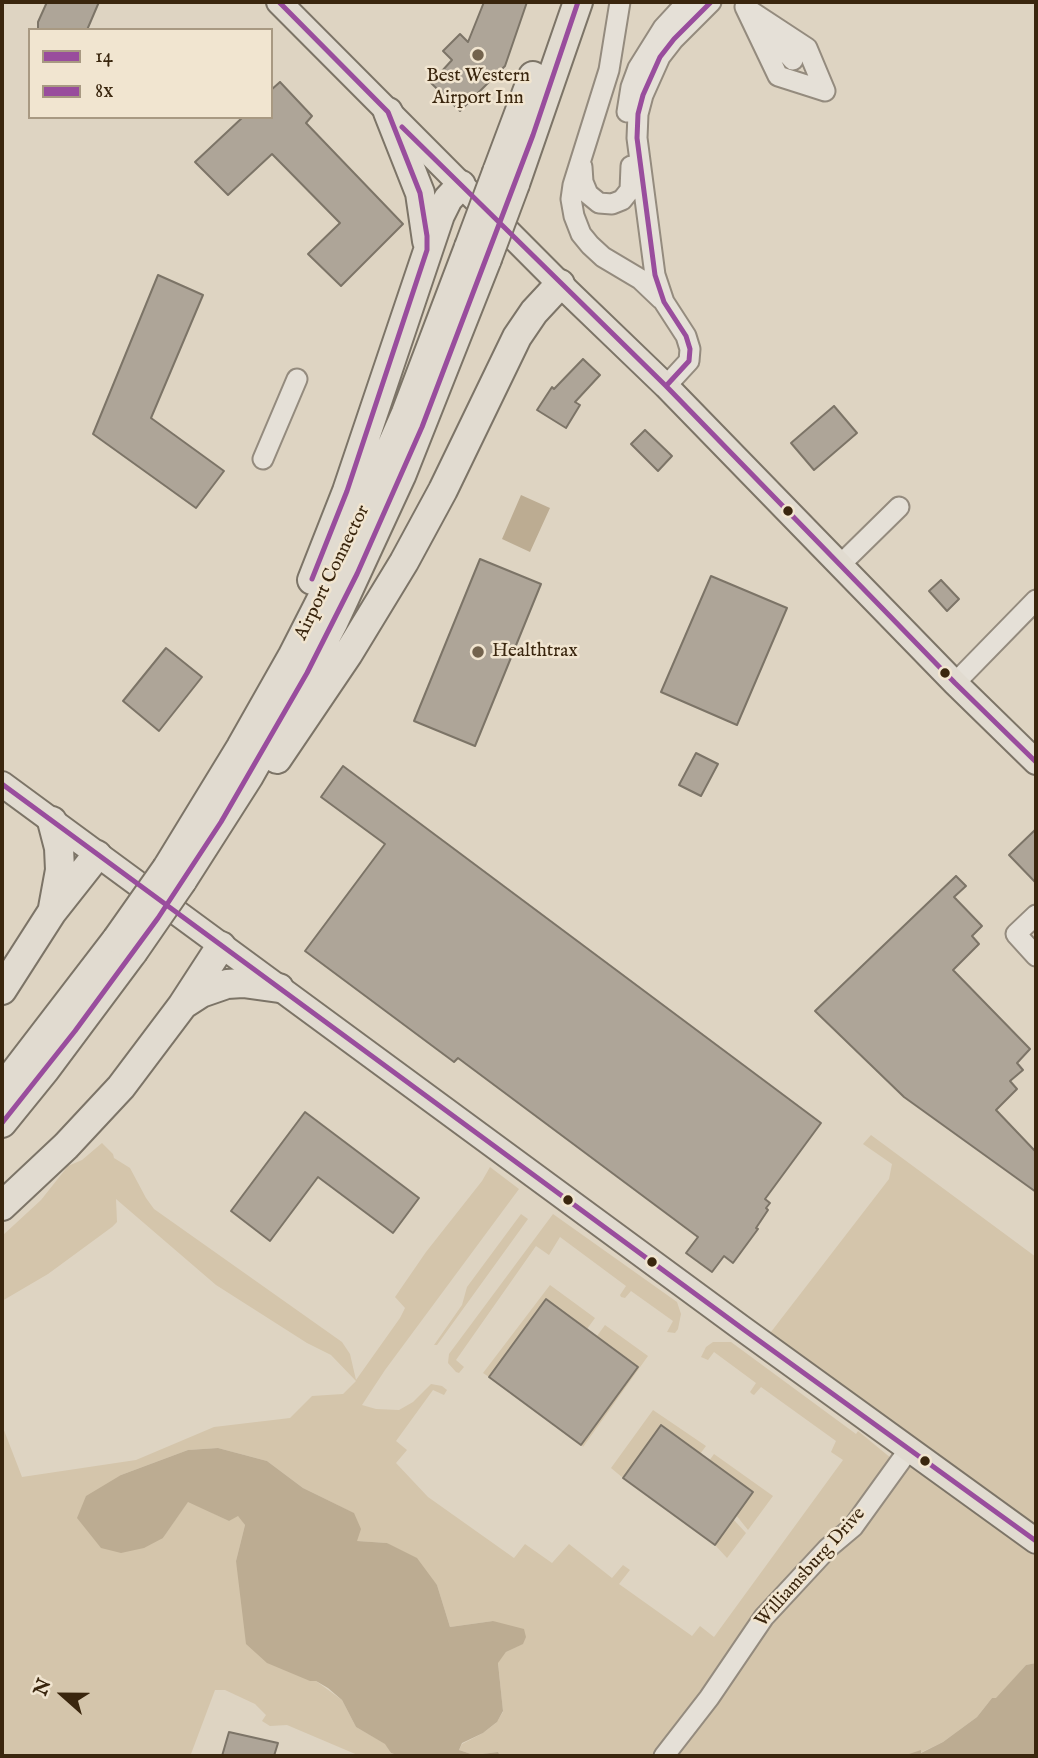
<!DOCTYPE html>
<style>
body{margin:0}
#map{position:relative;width:1038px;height:1758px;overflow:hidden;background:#ded4c2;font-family:"IM FELL English",serif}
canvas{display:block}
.frame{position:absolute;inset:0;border:4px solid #3a260e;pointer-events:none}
.legend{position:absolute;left:28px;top:28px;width:245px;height:91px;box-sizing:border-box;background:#f1e5d0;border:2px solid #a89982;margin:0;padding:9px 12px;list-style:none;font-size:21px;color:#3a260e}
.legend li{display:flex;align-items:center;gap:14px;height:35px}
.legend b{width:35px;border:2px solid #a89982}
.north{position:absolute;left:28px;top:1660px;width:70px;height:70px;-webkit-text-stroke:5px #f1e5d0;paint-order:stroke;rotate:291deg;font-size:19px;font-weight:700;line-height:28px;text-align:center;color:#3a260e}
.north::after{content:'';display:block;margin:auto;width:24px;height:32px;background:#3a260e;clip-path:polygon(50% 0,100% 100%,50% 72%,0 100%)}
</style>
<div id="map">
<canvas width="1038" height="1758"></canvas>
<div class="frame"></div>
<ul class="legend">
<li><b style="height:9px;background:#994d9d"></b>14</li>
<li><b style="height:9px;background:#994d9d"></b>8x</li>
</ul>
<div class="north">N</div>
</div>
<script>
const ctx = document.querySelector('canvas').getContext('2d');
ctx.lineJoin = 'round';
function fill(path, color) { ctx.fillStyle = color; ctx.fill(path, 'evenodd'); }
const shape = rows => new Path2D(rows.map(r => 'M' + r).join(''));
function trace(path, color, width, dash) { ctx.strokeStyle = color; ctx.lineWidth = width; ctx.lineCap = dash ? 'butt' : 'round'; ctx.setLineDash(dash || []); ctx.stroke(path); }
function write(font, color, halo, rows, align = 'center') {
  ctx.font = font + ' "IM FELL English",serif'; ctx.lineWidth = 5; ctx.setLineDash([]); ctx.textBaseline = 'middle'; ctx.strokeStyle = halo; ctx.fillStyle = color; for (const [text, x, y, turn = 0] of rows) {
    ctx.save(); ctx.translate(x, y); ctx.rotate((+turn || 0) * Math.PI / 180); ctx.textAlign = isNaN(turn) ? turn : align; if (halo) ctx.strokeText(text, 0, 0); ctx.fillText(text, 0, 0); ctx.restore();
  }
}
fill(shape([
 [871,1135,1036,1257,1036,1663,1026,1665,996,1699,992,1698,977,1717,943,1742,920,1753,903,1756,500,1756,498,1752,474,1755,459,1750,462,1744,483,1733,496,1723,503,1712,498,1662,506,1652,523,1643,493,1621,450,1627,437,1585,387,1543,357,1541,353,1513,303,1488,267,1461,218,1448,188,1450,121,1475,163,1538,188,1501,229,1521,237,1515,241,1518,245,1525,236,1561,316,1681,342,1700,356,1727,386,1744,391,1753,400,1756,360,1756,287,1725,270,1726,262,1721,266,1715,255,1704,225,1690,215,1690,191,1754,185,1756,2,1756,2,1425,22,1477,136,1460,214,1427,290,1418,312,1396,343,1394,356,1381,331,1355,307,1343,216,1285,116,1199,117,1222,112,1227,48,1274,2,1301,2,1236,41,1200,68,1166,82,1160,102,1143,113,1154,114,1158,130,1168,146,1198,154,1209,342,1342,350,1354,356,1380,400,1318,405,1308,395,1297,426,1252,482,1181,490,1167,519,1189,385,1370,362,1405,376,1409,399,1410,413,1402,431,1384,442,1386,447,1390,444,1395,433,1390,396,1441,407,1450,396,1463,428,1497,514,1558,525,1544,552,1563,569,1544,612,1578,623,1565,630,1570,619,1584,692,1636,700,1626,714,1637,843,1460,831,1452,836,1441,761,1387,754,1395,752,1394,750,1392,756,1383,714,1352,708,1360,701,1357,706,1347,713,1342,731,1342,856,1434,858,1431,897,1463,910,1448,764,1341,889,1179,892,1164,863,1144],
 [521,1214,528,1219,437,1345,434,1345,462,1305,467,1287],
 [553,1214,677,1302,681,1314,678,1329,675,1333,667,1332,673,1321,631,1291,625,1298,621,1297,620,1295,626,1286,560,1237,549,1255,536,1246,456,1360,464,1367,459,1373,456,1372,448,1363,449,1354],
 [550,1285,595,1318,587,1329,546,1299,489,1377,483,1373],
 [605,1325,648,1356,583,1447,581,1444,638,1367,597,1336],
 [653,1410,706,1446,700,1454,623,1478,611,1468],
 [714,1454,773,1496,748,1530,736,1515,709,1461],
 [733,1519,746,1533,727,1558,715,1545]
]), '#d4c5ab');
fill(shape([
 [521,495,550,508,530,552,502,539],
 [218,1448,267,1461,303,1488,354,1513,361,1529,357,1541,387,1543,417,1558,437,1585,450,1627,493,1621,524,1629,526,1637,523,1644,506,1652,498,1663,503,1711,497,1722,483,1733,462,1743,459,1750,474,1755,498,1752,500,1756,400,1756,391,1753,385,1744,356,1727,342,1700,328,1688,316,1681,310,1681,267,1663,246,1644,236,1561,245,1525,238,1516,229,1521,188,1502,163,1538,144,1548,121,1553,101,1548,77,1518,86,1496,121,1475,188,1450],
 [1036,1663,1036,1756,903,1756,921,1750,921,1753,943,1742,977,1717,992,1698,996,1698,1026,1665]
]), '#bcac92');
const building = shape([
 [47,2,99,2,87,30,38,30,38,22,47,2],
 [484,2,527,2,505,66,460,111,431,83,452,60,443,51,460,34,468,42,484,2],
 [280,82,312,116,306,123,403,224,341,286,308,254,340,223,272,154,228,195,195,162,243,117,271,117,271,90,280,82],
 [158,275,203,295,151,418,224,471,196,508,93,434,158,275],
 [583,359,600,375,575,402,580,405,566,428,537,410,552,387,554,389,583,359],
 [834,406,857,433,814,470,791,443,834,406],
 [645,430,672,456,658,471,631,444,645,430],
 [480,559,541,584,475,746,414,721,480,559],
 [711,576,787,608,737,725,661,692,711,576],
 [941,580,959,599,947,611,929,591,941,580],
 [166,648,202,677,159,731,123,701,166,648],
 [696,753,718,764,701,796,679,785,696,753],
 [343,766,821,1123,765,1199,770,1203,766,1208,768,1210,756,1228,758,1229,733,1263,724,1256,712,1272,686,1253,698,1237,458,1058,454,1062,305,951,385,844,321,797,343,766],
 [1036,829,1036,883,1009,855,1036,829],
 [956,876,966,886,954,897,982,926,972,936,979,944,953,970,1030,1049,1017,1063,1023,1070,1010,1081,1017,1089,996,1110,1036,1152,1036,1192,904,1097,815,1011,956,876],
 [305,1112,419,1198,393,1233,318,1177,270,1241,231,1211,305,1112],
 [546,1299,638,1367,581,1445,489,1377,546,1299],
 [661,1425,753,1492,715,1545,623,1478,661,1425],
 [229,1732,278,1743,274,1756,222,1756,229,1732]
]);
fill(building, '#aea598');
trace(building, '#7c7467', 2);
const minor = shape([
 [620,2,609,70,573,185,571,199,574,216,581,234,590,245,603,257,640,279,661,299],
 [745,7,778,76,825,91],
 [746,8,807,48,825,91],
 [764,28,793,60],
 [627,112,631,87,638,68,663,28,687,2],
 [582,167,583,182,588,194,599,203,612,204,622,200,630,190,631,166],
 [666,386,689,361,690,349,686,336,664,302,655,275,637,138,638,114,643,95,660,57,674,39,711,2],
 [263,459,297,379],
 [840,565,899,507],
 [955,683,1036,600],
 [1036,915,1016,934,1036,956],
 [664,1756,709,1698,764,1617,828,1548,853,1527,910,1448]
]);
const major = shape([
 [279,2,560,284,666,386,955,683,1036,762],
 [2,784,743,1329,1036,1541]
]);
const highway = shape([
 [388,112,420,193,427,241],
 [497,172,533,76],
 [515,184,578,2],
 [312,580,347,491,440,215,448,199,461,185],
 [277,759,348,654,404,562,443,490,517,337,534,312,560,284],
 [52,821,59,848,60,870,53,908],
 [167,868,241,747,292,657,344,555,406,413,469,247],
 [182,881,249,776,307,673,334,621,401,476,487,259],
 [2,990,52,912,97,855],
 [184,1004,201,993,227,984,243,983,279,988],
 [2,1089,117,939],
 [2,1123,45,1070,133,952],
 [2,1206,66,1146,121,1087,182,1006,221,946]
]);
trace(minor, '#948b7e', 23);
trace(major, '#7c7467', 28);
trace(highway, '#7c7467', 32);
trace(minor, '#e5e0d7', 19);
trace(major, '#e1dbd0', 24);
trace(highway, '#e1dbd0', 28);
const highwayBridge = shape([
 [469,247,497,172],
 [487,259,515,184],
 [117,939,167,868],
 [133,952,182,881]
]);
trace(highwayBridge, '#7c7467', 32, []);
trace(highwayBridge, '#e1dbd0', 28);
trace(shape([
 [279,2,388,112,420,193,427,236,427,250,347,491,312,579],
 [402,127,666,386,955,683,1036,762],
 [666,386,689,361,690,349,686,336,664,302,655,275,637,138,638,114,643,95,660,57,674,39,711,2],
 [2,1123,75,1031,158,918,221,822,307,673,357,574,422,427,533,135,578,2]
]), '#994d9d', 5);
trace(shape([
 [2,784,743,1329,1036,1541]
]), '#994d9d', 5);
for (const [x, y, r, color] of [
 [478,55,7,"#73634d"],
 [788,511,6,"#3a260e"],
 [478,652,7,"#73634d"],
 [945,673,6,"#3a260e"],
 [568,1200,6,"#3a260e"],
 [652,1262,6,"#3a260e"],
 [925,1461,6,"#3a260e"]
]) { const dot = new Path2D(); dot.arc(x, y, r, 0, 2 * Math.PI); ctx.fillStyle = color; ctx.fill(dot); trace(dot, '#f1e5d0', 2.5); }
write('19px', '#3a260e', '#f1e5d0', [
 ["Best Western",478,77],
 ["Airport Inn",478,99],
 ["Healthtrax",492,652,"left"]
]);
write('19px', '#3a260e', '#f1e5d0', [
 ["Airport Connector",333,573,-64],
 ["Williamsburg Drive",811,1568,-48]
]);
</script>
